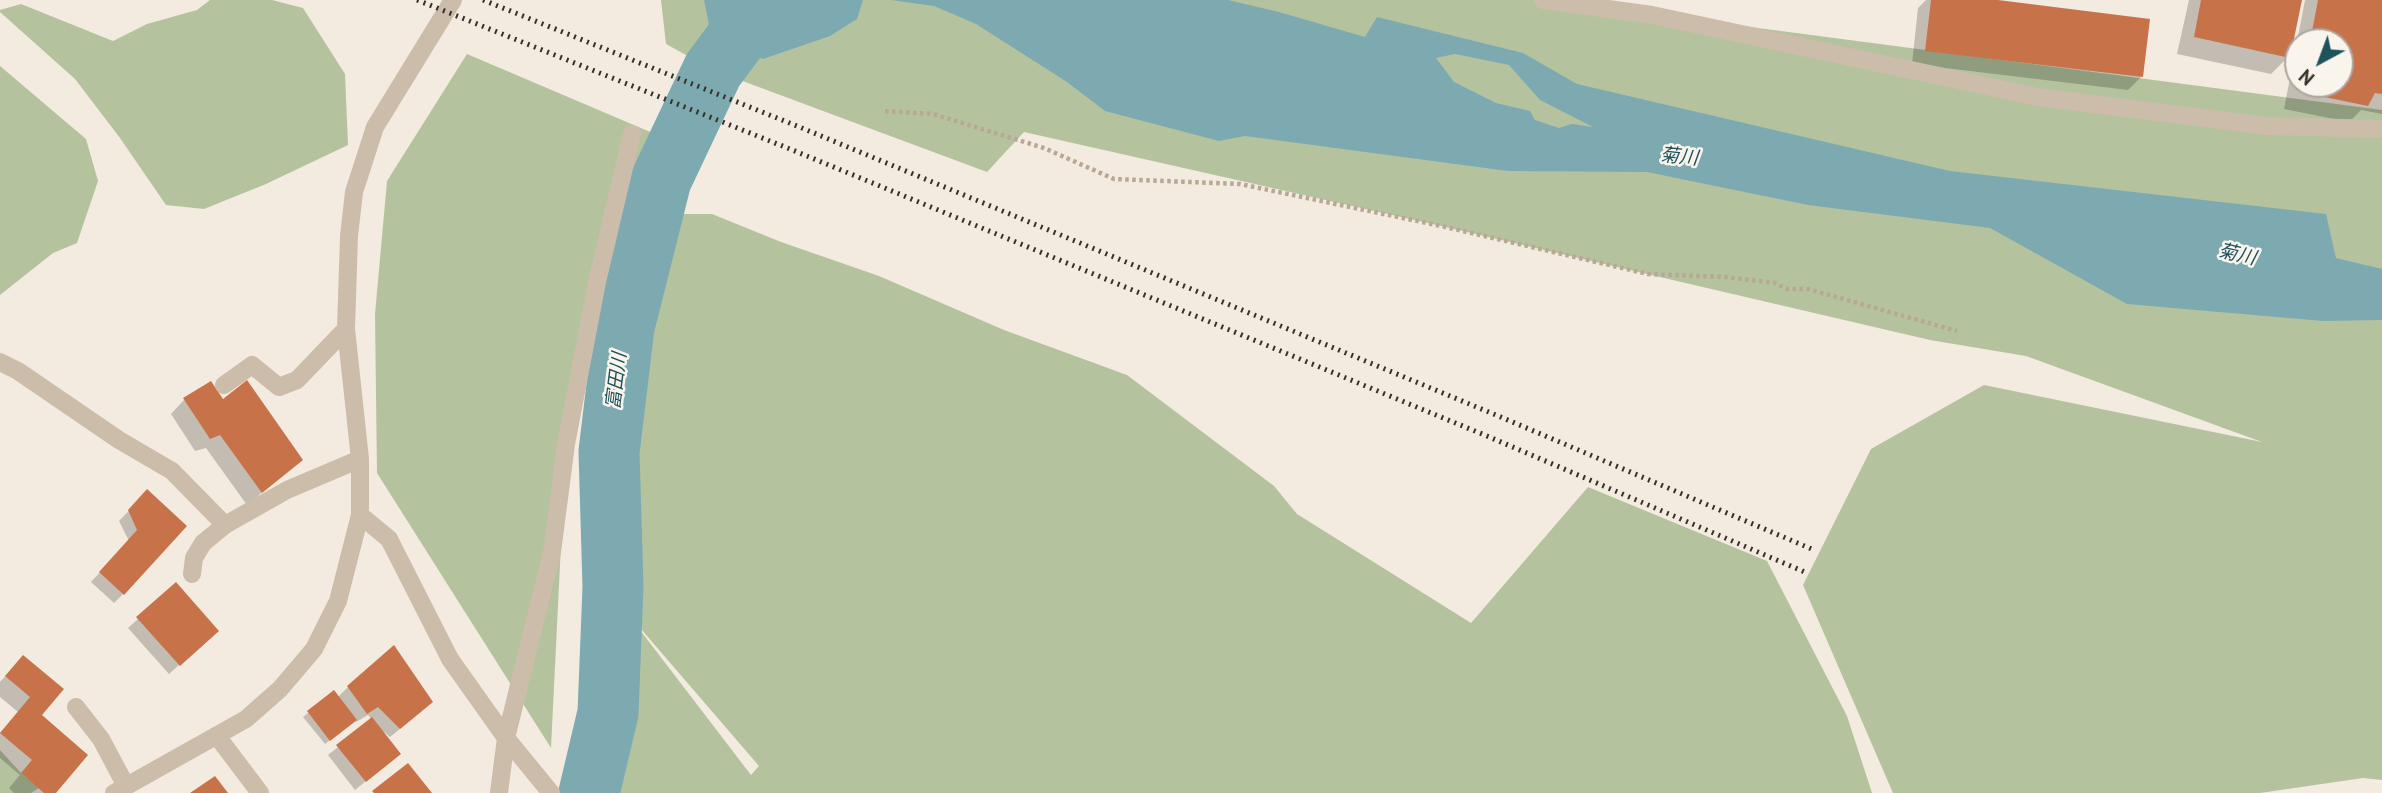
<!DOCTYPE html>
<meta charset="utf-8">
<style>
body{margin:0}
#map{position:relative;width:2382px;height:793px;overflow:hidden;background:#f3ebdf;font-family:"PT Sans",sans-serif}
canvas{display:block}
.north{position:absolute;left:2284px;top:28px;width:70px;height:70px;box-sizing:border-box;background:#faf5ec;border:2px solid #ada69e;border-radius:50%;rotate:221deg;font-size:19px;font-weight:700;line-height:28px;text-align:center;color:#39302a}
.north::after{content:'';display:block;margin:auto;width:24px;height:32px;background:#1f535c;clip-path:polygon(50% 0,100% 100%,50% 72%,0 100%)}
</style>
<div id="map">
<canvas width="2382" height="793"></canvas>
<div class="north">N</div>
</div>
<script>
const ctx = document.querySelector('canvas').getContext('2d');
ctx.lineJoin = 'round';
function fill(path, color) { ctx.fillStyle = color; ctx.fill(path, 'evenodd'); }
const shape = rows => new Path2D(rows.map(r => 'M' + r).join(''));
function trace(path, color, width, dash) { ctx.strokeStyle = color; ctx.lineWidth = width; ctx.lineCap = dash ? 'butt' : 'round'; ctx.setLineDash(dash || []); ctx.stroke(path); }
function write(font, color, halo, rows, align = 'center') {
  ctx.font = font + ' "PT Sans","Noto Sans JP",sans-serif'; ctx.lineWidth = 5; ctx.setLineDash([]); ctx.textBaseline = 'middle'; ctx.strokeStyle = halo; ctx.fillStyle = color; for (const [text, x, y, turn = 0] of rows) {
    ctx.save(); ctx.translate(x, y); ctx.rotate((+turn || 0) * Math.PI / 180); ctx.textAlign = isNaN(turn) ? turn : align; if (halo) ctx.strokeText(text, 0, 0); ctx.fillText(text, 0, 0); ctx.restore();
  }
}
fill(shape([
 [210,0,272,0,303,8,345,74,348,145,266,184,204,209,166,205,120,138,75,79,0,12,0,10,21,4,113,41,147,24,197,10],
 [661,0,1545,0,2382,110,2382,780,2363,778,2260,793,1893,793,1803,585,1871,449,1984,385,2262,442,2026,356,1930,340,1441,226,1024,132,987,172,713,70,666,44],
 [467,54,655,134,605,246,567,422,551,748,377,473,375,314,387,181],
 [0,66,86,139,98,181,77,243,53,253,0,295],
 [666,214,712,214,781,242,879,276,1004,330,1127,375,1274,486,1297,514,1471,623,1588,487,1767,561,1847,716,1872,793,615,793,630,616,612,540,629,419,624,327],
 [641,629,759,766,751,775,640,630],
 [0,750,21,773,39,788,31,793,0,793]
]), '#b4c39e');
fill(shape([
 [704,0,863,0,857,19,830,36,763,59,711,35],
 [891,0,1228,0,1279,12,1365,37,1377,17,1523,53,1577,84,1950,171,2326,214,2336,258,2382,269,2382,320,2323,321,2127,304,1990,228,1808,205,1647,172,1508,171,1245,136,1219,141,1105,111,1067,82,976,24,934,6],
 [1455,54,1509,65,1540,100,1593,127,1572,124,1559,128,1535,120,1530,111,1496,103,1454,82,1436,58]
]), '#7daab1');
fill(shape([
 [1926,0,1984,0,2142,76,2128,90,1912,64,1918,8],
 [2189,0,2301,0,2288,57,2271,74,2177,54],
 [2305,0,2382,0,2382,114,2361,110,2349,122,2284,109],
 [2298,42,2340,42,2340,84,2298,84],
 [184,400,223,401,301,460,247,505,206,448,195,451,171,414],
 [147,492,123,594,114,603,91,582,129,541,119,521],
 [138,619,207,640,169,674,128,628],
 [23,657,39,715,53,793,14,793,9,788,20,775,0,758,0,733,18,712,0,697,0,682],
 [348,687,422,711,390,737,384,732,383,733,399,754,355,790,328,755,372,720,368,715,356,722,355,720,325,744,303,717,333,693,337,698]
]), '#0003');
trace(shape([
 [589,793,608,713,613,587,609,452,624,327,661,180,713,70,765,0]
]), '#7daab1', 61);
fill(shape([
 [1931,0,1998,0,2150,19,2143,77,1925,51],
 [2201,0,2302,0,2290,58,2194,37],
 [2318,0,2382,0,2382,94,2375,93,2368,106,2300,92,2302,84,2340,84,2340,42,2310,42],
 [247,380,303,460,262,493,220,435,210,439,183,398,211,381,223,399],
 [147,489,187,526,124,595,99,572,137,530,128,510],
 [176,582,219,631,180,666,136,617],
 [394,645,433,702,400,729,378,707,367,714,347,686],
 [23,655,64,689,42,715,88,755,56,793,44,793,21,773,32,760,0,733,30,697,5,676],
 [334,690,357,720,330,741,307,711],
 [372,717,401,754,366,782,336,745],
 [408,763,432,793,374,793,372,791],
 [215,776,228,793,190,793]
]), '#c77249');
trace(shape([
 [885,111,933,114,1044,148,1114,179,1240,184,1441,226,1648,274,1725,277,1775,283,1787,289,1808,289,1957,331]
]), '#b8a794', 4.5, [3.5, 3.5]);
trace(shape([
 [1543,0,1652,15,2038,97,2267,126,2382,129],
 [0,362,18,371,119,440,172,471,225,525],
 [224,385,252,365,279,387,297,380,346,329],
 [360,515,389,539,450,659,506,738,551,793],
 [192,574,194,558,203,543,225,525,287,490,360,459],
 [76,707,101,739,126,786],
 [217,736,260,793],
 [114,793,246,719,280,689,314,649,338,601,360,515,360,459,346,329,349,236,354,192,375,127,453,0],
 [499,793,506,738,552,552,566,444,597,282,632,134]
]), '#ccbcaa', 18);
trace(shape([
 [417,0,790,149,1487,436,1807,573],
 [483,0,797,126,1496,415,1814,550]
]), '#39302a', 5, [2, 5]);
write('italic 19px', '#1f535c', '#faf5ec', [
 ["菊川",1679,157,6],
 ["菊川",2237,255,13],
 ["富田川",617,381,-83]
]);
</script>
